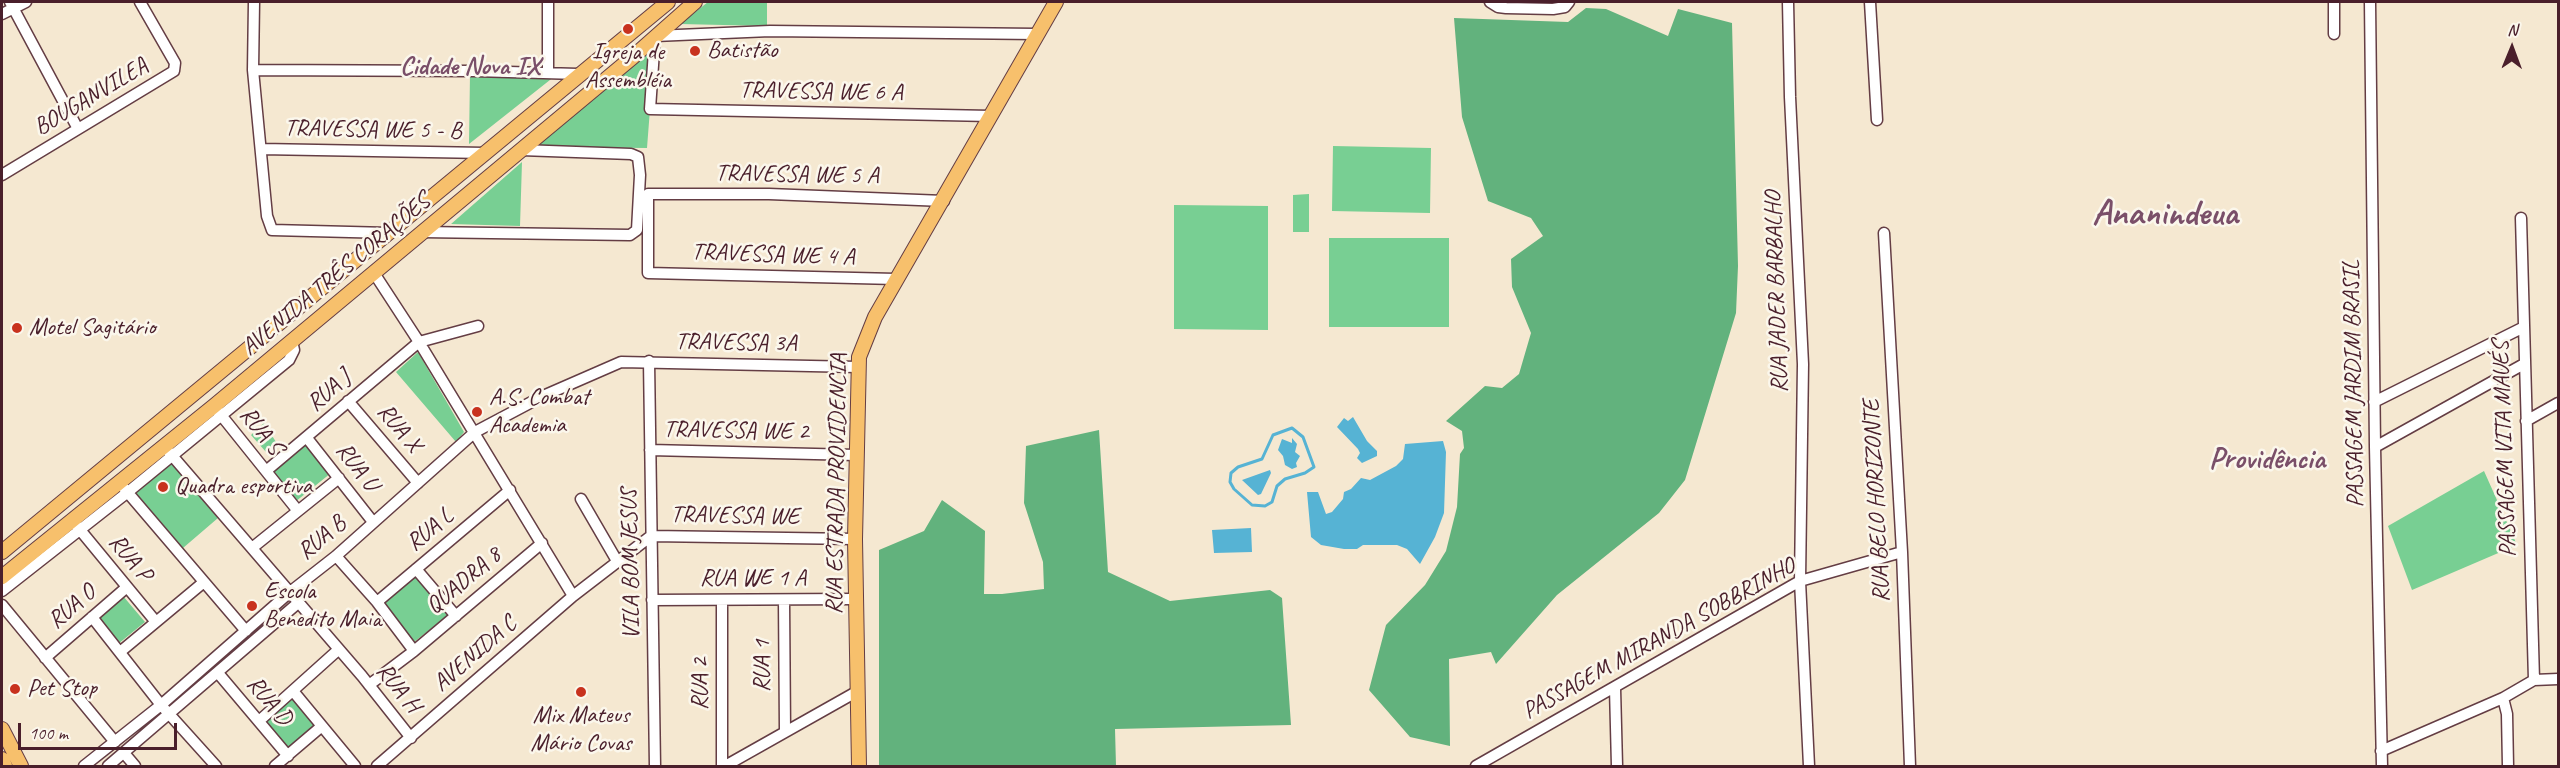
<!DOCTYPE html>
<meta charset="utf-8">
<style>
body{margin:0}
#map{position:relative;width:2560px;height:768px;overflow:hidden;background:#f5e8d1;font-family:Caveat,sans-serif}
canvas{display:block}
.frame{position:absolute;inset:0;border:3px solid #4a1f2b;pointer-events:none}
.north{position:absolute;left:2482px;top:18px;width:60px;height:60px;-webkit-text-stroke:4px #fbf7ec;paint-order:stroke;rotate:1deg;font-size:16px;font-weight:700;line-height:24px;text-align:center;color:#4a1f2b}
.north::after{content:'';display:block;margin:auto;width:21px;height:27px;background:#4a1f2b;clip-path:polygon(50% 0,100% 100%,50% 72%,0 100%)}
.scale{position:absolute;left:18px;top:723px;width:159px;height:27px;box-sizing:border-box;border:3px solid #4a1f2b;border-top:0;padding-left:8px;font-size:18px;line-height:21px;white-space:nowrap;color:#4a1f2b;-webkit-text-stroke:4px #fbf7ec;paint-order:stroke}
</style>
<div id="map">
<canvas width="2560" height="768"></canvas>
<div class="frame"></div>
<div class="north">N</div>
<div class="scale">100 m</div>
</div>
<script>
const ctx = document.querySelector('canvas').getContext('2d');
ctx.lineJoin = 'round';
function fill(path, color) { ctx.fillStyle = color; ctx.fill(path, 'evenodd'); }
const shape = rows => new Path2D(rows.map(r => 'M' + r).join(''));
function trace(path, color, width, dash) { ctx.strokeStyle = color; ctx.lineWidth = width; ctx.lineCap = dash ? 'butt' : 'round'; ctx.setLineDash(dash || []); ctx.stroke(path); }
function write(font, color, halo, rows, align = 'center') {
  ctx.font = font + ' Caveat,sans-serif'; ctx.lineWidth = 5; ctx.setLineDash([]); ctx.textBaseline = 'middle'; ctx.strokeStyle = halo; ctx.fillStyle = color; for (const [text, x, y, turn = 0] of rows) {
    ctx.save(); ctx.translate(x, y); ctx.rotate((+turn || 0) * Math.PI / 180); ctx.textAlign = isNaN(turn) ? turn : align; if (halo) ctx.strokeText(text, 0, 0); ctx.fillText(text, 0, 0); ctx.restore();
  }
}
fill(shape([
 [708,2,767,2,767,26,680,24],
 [648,54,650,109,647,148,536,147],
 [470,74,555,76,469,144],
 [1333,146,1431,148,1430,213,1332,211],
 [522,162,520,226,451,224],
 [1309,194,1309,232,1293,232,1293,195],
 [1174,205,1268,206,1268,330,1174,329],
 [1329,238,1449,238,1449,327,1329,327],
 [418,352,464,432,456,442,396,372],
 [264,423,276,442,266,452,251,435],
 [302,438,331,473,295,502,266,467],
 [171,463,218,518,183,548,136,493],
 [2484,471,2517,545,2412,590,2388,526],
 [417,573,451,613,414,642,382,602],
 [123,596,145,622,118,644,96,618],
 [289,689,321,725,285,755,254,719]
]), '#78cf93');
fill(shape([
 [1586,8,1606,9,1668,36,1678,9,1732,23,1738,266,1736,313,1685,480,1659,513,1557,595,1496,664,1491,652,1449,659,1450,746,1410,737,1369,690,1386,625,1425,585,1446,551,1457,507,1460,454,1464,448,1462,431,1446,421,1485,386,1502,388,1519,374,1531,333,1512,287,1511,259,1543,236,1531,218,1488,201,1462,117,1454,18,1568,22],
 [1099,430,1108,572,1170,601,1270,590,1282,598,1291,725,1115,729,1116,766,879,766,879,550,924,531,942,500,985,531,984,594,1002,594,1044,589,1043,562,1024,503,1026,446]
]), '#62b27d');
fill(shape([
 [1353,417,1367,441,1377,451,1377,456,1362,463,1357,458,1360,453,1358,449,1337,427,1344,418,1348,421],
 [1292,438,1297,444,1295,452,1300,456,1296,463,1297,467,1292,469,1285,465,1283,456,1278,450,1282,439,1292,443],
 [1443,441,1446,452,1444,513,1435,537,1420,564,1407,549,1397,545,1363,545,1357,549,1344,549,1321,545,1311,537,1307,492,1318,492,1326,514,1332,512,1343,499,1344,492,1351,489,1361,478,1370,480,1396,466,1403,459,1405,444],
 [1270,470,1271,473,1261,494,1258,495,1242,480],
 [1251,528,1252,552,1214,553,1212,530]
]), '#56b3d4');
trace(shape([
 [1292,428,1303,437,1314,467,1305,473,1285,479,1277,486,1272,502,1265,506,1252,505,1234,489,1230,482,1231,473,1238,467,1262,459,1273,435,1292,428]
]), '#56b3d4', 3);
const minor = shape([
 [10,2,78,129],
 [254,2,253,70,267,216,272,230,389,233],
 [548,2,548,72],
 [1490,2,1498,7,1506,8,1553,9,1565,7,1569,2],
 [1788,2,1790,97,1803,364,1800,581,1809,766],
 [1870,2,1877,120],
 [2334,2,2334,34],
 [2370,2,2375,447,2382,766],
 [2,14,26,2],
 [253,70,474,71,578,74],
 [991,116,650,109,655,36,770,31,1037,34],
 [261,149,485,153],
 [2,175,174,71,175,63,140,2],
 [648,194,648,273,896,279],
 [648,194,769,194,944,201],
 [2521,218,2534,680],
 [422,232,630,235,637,230,640,175,638,157,631,154,521,150],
 [1884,233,1902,552,1910,766],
 [374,273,419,342,573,596],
 [649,361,655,766],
 [348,401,418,483],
 [2374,402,2522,328],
 [217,410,298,511],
 [2526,421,2558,403],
 [307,438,373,522],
 [2375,447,2524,364],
 [650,450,856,455],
 [169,452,362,676,411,738],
 [266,471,419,342,478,326],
 [123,487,246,631],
 [581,499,617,561],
 [76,525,156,622],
 [651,536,855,539],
 [252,548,339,478],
 [336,556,377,602,414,651],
 [416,569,456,616],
 [2,591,128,492,289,360,294,350,292,341],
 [652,600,855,599],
 [784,600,785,731],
 [722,601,722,766],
 [377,602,510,490],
 [2,605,115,742],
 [92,617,161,705,216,766],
 [120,652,204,582],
 [45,658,127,587],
 [218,673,288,756],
 [369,685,414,651,542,543],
 [1615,688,1617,766],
 [293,691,355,766],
 [2503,698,2507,714,2508,766],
 [259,721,338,650],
 [2381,751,2503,698,2534,680,2558,679],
 [124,753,135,766],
 [84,766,161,705,290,592,336,556,475,432,543,396,621,362,858,367],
 [108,766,298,603],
 [275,766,322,726],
 [377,766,573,596,651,536],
 [725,766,858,691],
 [1476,766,1800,581,1902,552]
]);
const major = shape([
 [2,552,668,2],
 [2,577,214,406,634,56,695,2],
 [2,729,21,766],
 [2,759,5,766],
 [859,766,855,539,859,357,875,317,1056,2]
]);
trace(minor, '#643d44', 13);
trace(major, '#643d44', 16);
trace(minor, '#fff', 10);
trace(major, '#f7c06c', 14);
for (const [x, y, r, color] of [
 [628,29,6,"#c8321e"],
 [695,51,6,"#c8321e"],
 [17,328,6,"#c8321e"],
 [477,412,6,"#c8321e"],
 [163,487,6,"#c8321e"],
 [252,606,6,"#c8321e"],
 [15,689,6,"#c8321e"],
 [581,692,6,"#c8321e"]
]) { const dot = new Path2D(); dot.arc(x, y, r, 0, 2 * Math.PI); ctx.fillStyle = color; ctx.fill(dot); trace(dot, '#fbf7ec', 2); }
write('24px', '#4a1f2b', '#fbf7ec', [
 ["Batistão",707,51],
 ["Igreja de",628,53,"center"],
 ["Assembléia",628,81,"center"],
 ["Motel Sagitário",29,328],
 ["A.S. Combat",489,398],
 ["Academia",489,426],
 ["Quadra esportiva",175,487],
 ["Escola",264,592],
 ["Benedito Maia",264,620],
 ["Pet Stop",27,689],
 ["Mix Mateus",581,716,"center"],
 ["Mário Covas",581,744,"center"]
], 'left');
write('24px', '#4a1f2b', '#fbf7ec', [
 ["TRAVESSA WE 6 A",821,92,1],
 ["BOUGANVILEA",91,97,-31],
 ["TRAVESSA WE 5 - B",373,130,1],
 ["TRAVESSA WE 5 A",797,175,1],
 ["TRAVESSA WE 4 A",773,255,2],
 ["AVENIDA TRÊS CORAÇÕES",336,275,-40],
 ["RUA JADER BARBALHO",1777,292,-92],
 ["TRAVESSA 3A",736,343,1],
 ["PASSAGEM JARDIM BRASIL",2354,384,-91],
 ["RUA J",329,391,-42],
 ["RUA X",399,428,50],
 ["RUA S",261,431,51],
 ["TRAVESSA WE 2",736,431,1],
 ["PASSAGEM VITA MAUÉS",2505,449,-92],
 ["RUA U",357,467,52],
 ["RUA ESTRADA PROVIDENCIA",837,484,-89],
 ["RUA BELO HORIZONTE",1877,501,-93],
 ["TRAVESSA WE",735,516,1],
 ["RUA L",430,530,-40],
 ["RUA B",322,538,-40],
 ["RUA P",130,558,50],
 ["VILA BOM JESUS",631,564,-91],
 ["RUA WE 1 A",753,579],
 ["QUADRA 8",464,581,-40],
 ["RUA O",72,607,-41],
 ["PASSAGEM MIRANDA SOBBRINHO",1659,639,-29],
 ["AVENIDA C",475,654,-41],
 ["RUA 1",763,666,-90],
 ["RUA 2",701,684,-90],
 ["RUA H",398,688,51],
 ["RUA D",269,701,50]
]);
write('bold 26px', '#7a4f69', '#fbf7ec', [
 ["Cidade Nova IX",470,67]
]);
write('bold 30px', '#7a4f69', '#fbf7ec', [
 ["Providência",2267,460]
]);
write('bold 36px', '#7a4f69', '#fbf7ec', [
 ["Ananindeua",2165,215]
]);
</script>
